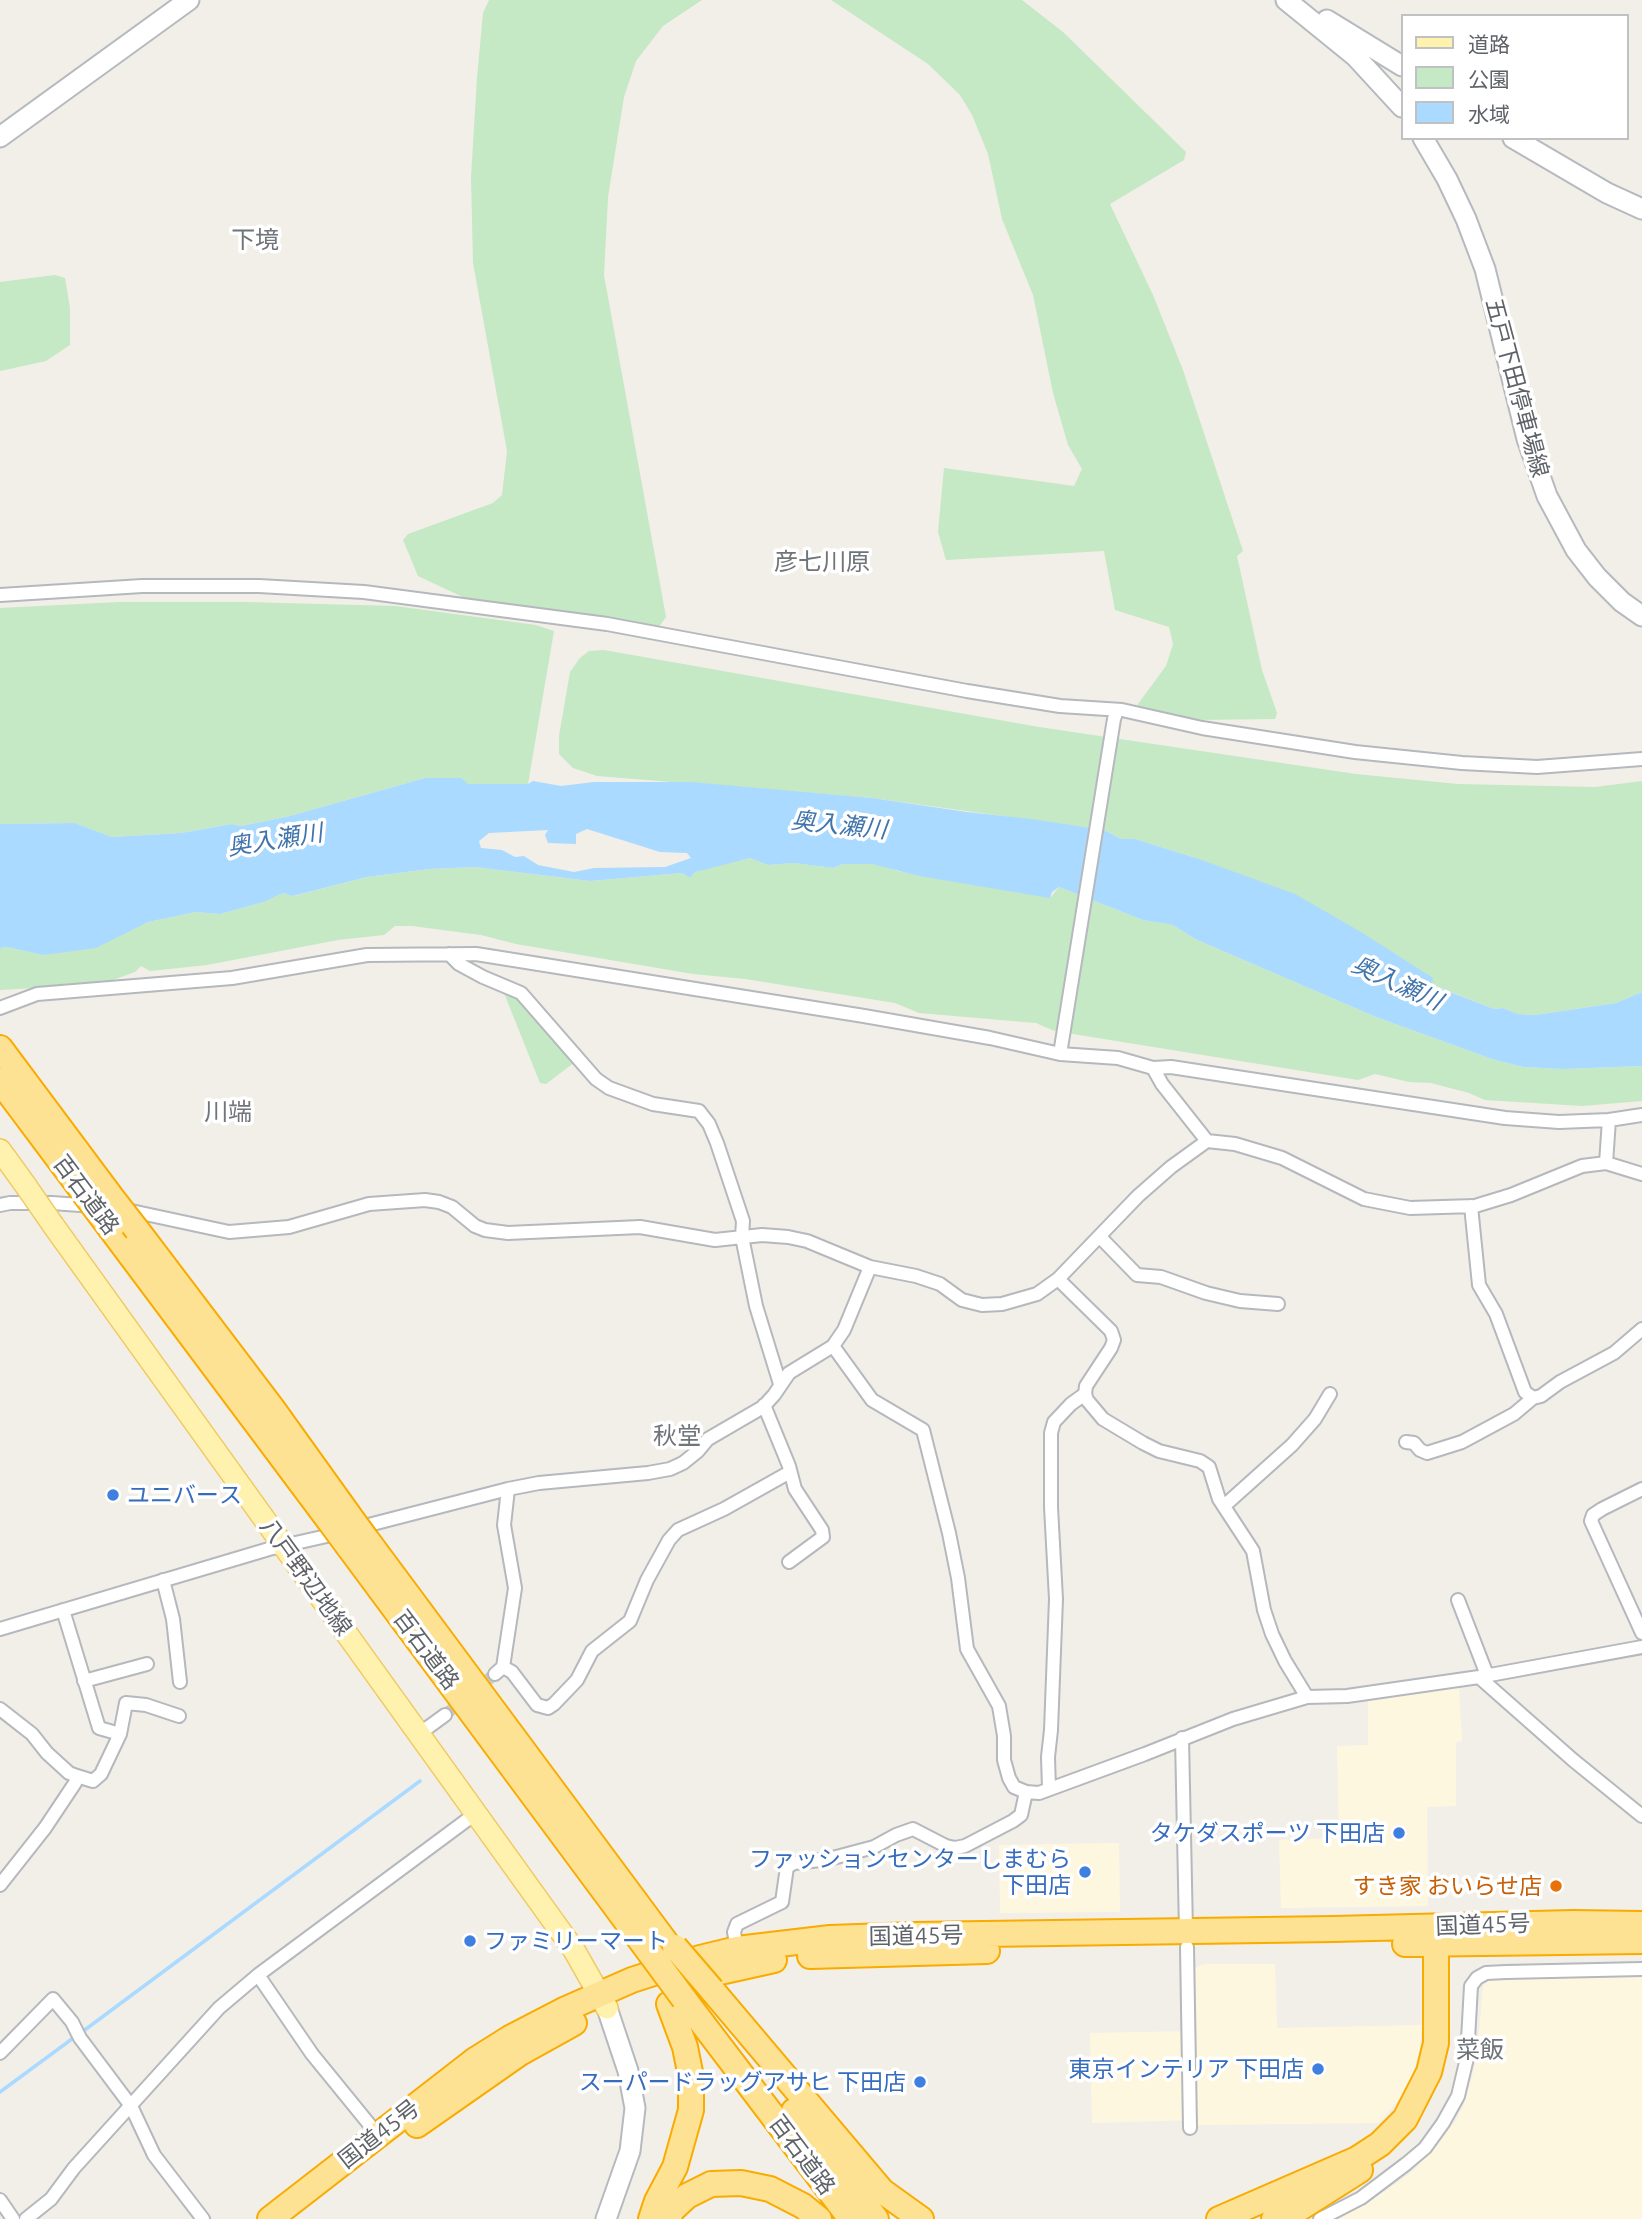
<!DOCTYPE html>
<meta charset="utf-8">
<style>
body{margin:0}
#map{position:relative;width:1642px;height:2219px;overflow:hidden;background:#f1efe8;font-family:Ubuntu,"Noto Sans JP",sans-serif}
canvas{display:block}
.legend{position:absolute;left:1401px;top:14px;width:228px;height:126px;box-sizing:border-box;background:#fff;border:2px solid #bfc1c3;margin:0;padding:9px 12px;list-style:none;font-size:21px;color:#5f6368}
.legend li{display:flex;align-items:center;gap:14px;height:35px}
.legend b{width:35px;border:2px solid #bfc1c3}
</style>
<div id="map">
<canvas width="1642" height="2219"></canvas>
<ul class="legend">
<li><b style="height:9px;background:#fff2af"></b>道路</li>
<li><b style="height:19px;background:#c5e8c5"></b>公園</li>
<li><b style="height:19px;background:#aadaff"></b>水域</li>
</ul>
</div>
<script>
const ctx = document.querySelector('canvas').getContext('2d');
ctx.lineJoin = 'round';
function fill(path, color) { ctx.fillStyle = color; ctx.fill(path, 'evenodd'); }
const shape = rows => new Path2D(rows.map(r => 'M' + r).join(''));
function trace(path, color, width, dash) { ctx.strokeStyle = color; ctx.lineWidth = width; ctx.lineCap = dash ? 'butt' : 'round'; ctx.setLineDash(dash || []); ctx.stroke(path); }
function write(font, color, halo, rows, align = 'center') {
  ctx.font = font + ' Ubuntu,"Noto Sans JP",sans-serif'; ctx.lineWidth = 7; ctx.setLineDash([]); ctx.textBaseline = 'middle'; ctx.strokeStyle = halo; ctx.fillStyle = color; for (const [text, x, y, turn = 0] of rows) {
    ctx.save(); ctx.translate(x, y); ctx.rotate((+turn || 0) * Math.PI / 180); ctx.textAlign = isNaN(turn) ? turn : align; if (halo) ctx.strokeText(text, 0, 0); ctx.fillText(text, 0, 0); ctx.restore();
  }
}
fill(shape([
 [1459,1687,1462,1741,1456,1742,1456,1806,1427,1807,1428,1906,1281,1908,1279,1840,1339,1838,1337,1746,1368,1745,1368,1697],
 [1119,1843,1120,1912,1000,1913,999,1845],
 [1203,1964,1275,1964,1277,2028,1422,2025,1419,2055,1407,2089,1379,2123,1196,2125,1195,2120,1092,2123,1090,2033,1194,2031,1194,1969],
 [1642,1972,1642,2219,1338,2219,1387,2190,1414,2170,1455,2122,1464,2104,1477,2058,1483,1986,1489,1981,1499,1978]
]), '#fef7e0');
fill(shape([
 [489,0,702,0,663,26,636,61,624,97,608,197,604,275,666,617,658,628,467,599,418,576,403,540,408,534,493,503,502,495,507,451,473,263,471,177,477,78,483,13],
 [831,0,1022,0,1063,32,1186,152,1184,160,1110,204,1153,295,1183,370,1243,551,1237,556,1262,670,1277,713,1275,719,1195,720,1138,709,1138,704,1166,666,1173,644,1169,627,1115,610,1104,551,946,560,938,532,944,468,1074,486,1082,469,1068,445,1053,393,1033,295,1002,219,988,154,972,115,960,95,928,64],
 [55,275,65,278,70,308,70,345,46,361,0,371,0,282],
 [119,602,246,602,395,606,536,625,554,631,528,784,468,784,425,778,290,816,241,826,232,824,181,833,112,837,73,823,0,824,0,608],
 [604,650,1039,727,1356,774,1458,784,1595,787,1642,781,1642,992,1616,1003,1535,1015,1518,1014,1503,1008,1494,1009,1431,984,1432,978,1196,858,1135,839,1121,839,1104,830,872,798,597,776,573,768,559,754,559,736,570,672,580,658,589,651],
 [750,858,768,865,794,863,833,868,843,864,872,864,886,866,897,871,1051,897,1059,887,1143,920,1173,925,1195,939,1376,1017,1492,1059,1523,1067,1563,1069,1642,1066,1642,1101,1582,1106,1485,1100,1469,1093,1431,1083,1409,1082,1375,1074,1358,1080,1079,1035,1052,1030,1036,1023,919,1013,895,1003,745,979,693,974,516,944,481,935,412,926,395,926,384,935,338,940,207,965,150,971,141,966,135,972,102,984,0,990,0,948,7,947,43,955,148,922,196,912,220,914,264,902,283,893,294,896,367,877,429,869,475,867,590,881,682,873,690,878,695,872,710,867],
 [504,993,528,1004,575,1062,546,1084,540,1083]
]), '#c5e8c5');
fill(shape([
 [425,778,461,778,468,784,528,784,533,781,561,786,594,782,690,782,872,798,967,812,1031,819,1104,830,1121,839,1135,839,1196,858,1295,894,1361,932,1433,978,1432,985,1494,1009,1503,1008,1518,1014,1535,1015,1616,1003,1642,992,1642,1066,1563,1069,1523,1067,1492,1059,1376,1017,1195,939,1173,925,1143,920,1059,887,1052,892,1050,898,919,876,872,864,843,864,833,868,794,863,768,865,750,858,695,872,690,878,682,873,590,881,475,867,429,869,367,877,293,896,283,893,264,902,220,914,196,912,148,922,96,948,43,955,7,947,0,948,0,824,74,823,112,837,181,833,232,824,241,826,290,816],
 [587,829,660,852,687,853,691,858,665,867,594,868,574,872,538,865,524,856,515,857,502,850,481,848,479,841,489,833,548,830,545,835,548,843,576,844,576,834]
]), '#aadaff');
trace(shape([
 [82,2032,420,1781],
 [0,2092,76,2036]
]), '#aadaff', 3.5);
trace(shape([
 [445,1715,495,1674]
]), '#ccccc8', 12, [12, 6]);
const street = shape([
 [0,595,142,586,259,586,364,592,607,624,967,691,1060,706,1122,710,1202,728,1355,752,1462,763,1537,767,1642,759],
 [449,954,459,964,483,977,521,993,596,1079,609,1088,653,1104,699,1111,709,1124,717,1143,743,1221,742,1237,756,1306,780,1384],
 [0,1008,37,994,232,978,367,955,476,954,864,1016,990,1038,1060,1054,1118,1058,1153,1068,1171,1067,1505,1118,1559,1122,1609,1120,1642,1115],
 [1060,1054,1114,719,1117,710],
 [1153,1068,1162,1084,1207,1141],
 [1606,1163,1609,1120],
 [0,1205,10,1203,52,1203,94,1206],
 [1471,1206,1479,1285,1496,1314,1525,1392,1533,1398,1541,1396,1560,1382,1614,1353,1642,1329],
 [122,1209,229,1232,289,1227,369,1204,425,1200,439,1202,452,1207,475,1226,485,1230,508,1233,640,1227,715,1240,762,1235,788,1237,807,1241,870,1267,916,1276,940,1284,962,1300,982,1305,1002,1304,1037,1294,1058,1279,1138,1196,1171,1167,1207,1141,1235,1144,1282,1158,1364,1199,1410,1208,1475,1206,1511,1195,1582,1166,1606,1163,1642,1174],
 [1100,1237,1137,1275,1161,1277,1206,1293,1240,1301,1278,1304],
 [1058,1279,1111,1331,1114,1340,1111,1348,1086,1386,1085,1394,1087,1400,1103,1419,1143,1443,1159,1451,1200,1461,1209,1467,1219,1499,1253,1551,1264,1610,1272,1634,1285,1661,1307,1697],
 [833,1346,872,1400,923,1430,949,1533,958,1578,967,1649,999,1706,1004,1736,1004,1760,1009,1778,1014,1787,1026,1792,1039,1793,1145,1754,1233,1719,1307,1697,1347,1696,1479,1677,1642,1647],
 [764,1405,789,1466,795,1489,822,1530,823,1537,789,1562],
 [1406,1442,1414,1443,1420,1450,1427,1453,1462,1442,1514,1414,1533,1398],
 [1642,1489,1602,1509,1593,1515,1591,1521,1642,1633],
 [1224,1506,1292,1445,1315,1419,1330,1394],
 [357,1528,508,1489,539,1483,648,1473,670,1469,683,1463,698,1451,708,1439,763,1407,774,1395,789,1373,833,1346,844,1330,870,1267],
 [163,1580,173,1619,180,1682],
 [1458,1600,1487,1675],
 [63,1610,99,1728,120,1734],
 [0,1629,269,1549,340,1533],
 [503,1667,512,1672,537,1705,548,1708,554,1704,577,1680,592,1651,630,1621,647,1580,669,1540,678,1530,724,1509,790,1472],
 [495,1674,503,1667,515,1588,504,1525,508,1489],
 [1479,1677,1573,1760,1642,1816],
 [84,1681,147,1664],
 [0,1709,32,1734,47,1753,69,1773,77,1776,75,1783,45,1828,0,1885],
 [419,1734,445,1715],
 [1182,1738,1186,1931],
 [77,1776,93,1781,101,1774,120,1734,126,1703,146,1705,179,1716],
 [1049,1789,1048,1757,1051,1730,1056,1599,1051,1507,1051,1433,1054,1422,1071,1404,1085,1394],
 [1187,1947,1190,2128],
 [737,1949,734,1932,737,1924,782,1902,787,1867,794,1863,829,1859,874,1847,896,1835,913,1829,946,1846,955,1848,965,1846,1013,1821,1021,1815,1026,1792],
 [258,1975,312,2054,378,2135],
 [0,2053,53,1999,72,2022,80,2038,131,2106,154,2155,203,2219],
 [0,2200,13,2219],
 [26,2219,51,2199,74,2168,219,2008,258,1975,475,1814],
 [1320,2219,1361,2198,1406,2164,1425,2148,1443,2123,1458,2096,1467,2058,1471,1986,1477,1978,1486,1973,1506,1972,1642,1969]
]);
const secondary = shape([
 [1286,0,1355,56,1402,107],
 [1327,20,1402,66],
 [0,137,189,0],
 [1423,138,1447,179,1466,219,1485,269,1527,439,1547,496,1576,550,1597,577,1622,602,1642,616],
 [1513,138,1607,193,1642,209],
 [606,2219,630,2151,635,2108,628,2071,607,2008]
]);
const primary = shape([
 [0,1150,26,1186],
 [53,1225,574,1950,607,2008]
]);
const highway = shape([
 [0,1048,109,1194],
 [0,1081,84,1193],
 [111,1229,328,1519],
 [137,1230,272,1408,348,1514],
 [367,1540,670,1948],
 [348,1546,650,1953],
 [1405,1944,1642,1941],
 [810,1956,987,1951],
 [693,1978,774,1960],
 [712,1990,882,2191,921,2219],
 [684,1999,851,2219],
 [794,2111,876,2219],
 [417,2125,520,2053,574,2023],
 [270,2219,475,2060,510,2038,566,2009,632,1980,700,1958,737,1949,830,1938,914,1935,1333,1929,1573,1923,1642,1924],
 [651,2219,657,2201,675,2167,691,2110,691,2077,685,2047,669,2004],
 [667,2219,673,2209,687,2196,711,2184,741,2183,770,2189,803,2206,819,2219],
 [1219,2219,1357,2159,1380,2144,1405,2119,1429,2072,1436,2043,1436,1944,1442,1930],
 [1274,2219,1300,2208,1360,2170]
]);
trace(street, '#b5b8bc', 16);
trace(secondary, '#b6babf', 23);
trace(primary, '#f2c960', 24);
trace(highway, '#f9ab00', 28);
trace(street, '#fff', 12);
trace(secondary, '#fff', 19);
trace(primary, '#fff2af', 21);
trace(highway, '#fde293', 24);
const primaryBridge = shape([
 [26,1186,53,1225]
]);
const highwayBridge = shape([
 [84,1193,111,1229],
 [109,1194,137,1230],
 [348,1514,367,1540],
 [328,1519,348,1546],
 [675,1947,712,1990],
 [650,1953,684,1999]
]);
trace(primaryBridge, '#f2c960', 24, []);
trace(highwayBridge, '#f9ab00', 28, []);
trace(primaryBridge, '#fff2af', 21);
trace(highwayBridge, '#fde293', 24);
for (const [x, y, r, color] of [
 [113,1495,7,"#3f7fe0"],
 [1399,1833,7,"#3f7fe0"],
 [1085,1872,7,"#3f7fe0"],
 [1556,1886,7,"#e8710a"],
 [470,1941,7,"#3f7fe0"],
 [1318,2069,7,"#3f7fe0"],
 [920,2082,7,"#3f7fe0"]
]) { const dot = new Path2D(); dot.arc(x, y, r, 0, 2 * Math.PI); ctx.fillStyle = color; ctx.fill(dot); trace(dot, '#fff', 2.5); }
write('23px', '#5f6368', '#fff', [
 ["五戸下田停車場線",1517,388,75],
 ["百石道路",86,1195,53],
 ["八戸野辺地線",306,1577,54],
 ["百石道路",426,1650,53],
 ["国道45号",1483,1925,-2],
 ["国道45号",916,1936,-1],
 ["国道45号",379,2134,-38],
 ["百石道路",802,2155,53]
]);
write('23px', '#366cbe', '#fff', [
 ["ユニバース",127,1495,"left"],
 ["タケダスポーツ 下田店",1385,1833],
 ["ファッションセンターしまむら",1071,1859],
 ["下田店",1071,1885],
 ["ファミリーマート",484,1941,"left"],
 ["東京インテリア 下田店",1304,2069],
 ["スーパードラッグアサヒ 下田店",906,2082]
], 'right');
write('23px', '#c56008', '#fff', [
 ["すき家 おいらせ店",1542,1886]
], 'right');
write('24px', '#70757a', '#fff', [
 ["下境",255,240],
 ["彦七川原",822,562],
 ["川端",228,1112],
 ["秋堂",677,1436],
 ["菜飯",1480,2050]
]);
write('italic 24px', '#4174aa', '#fff', [
 ["奥入瀬川",839,825,6],
 ["奥入瀬川",275,840,-9],
 ["奥入瀬川",1397,983,25]
]);
</script>
